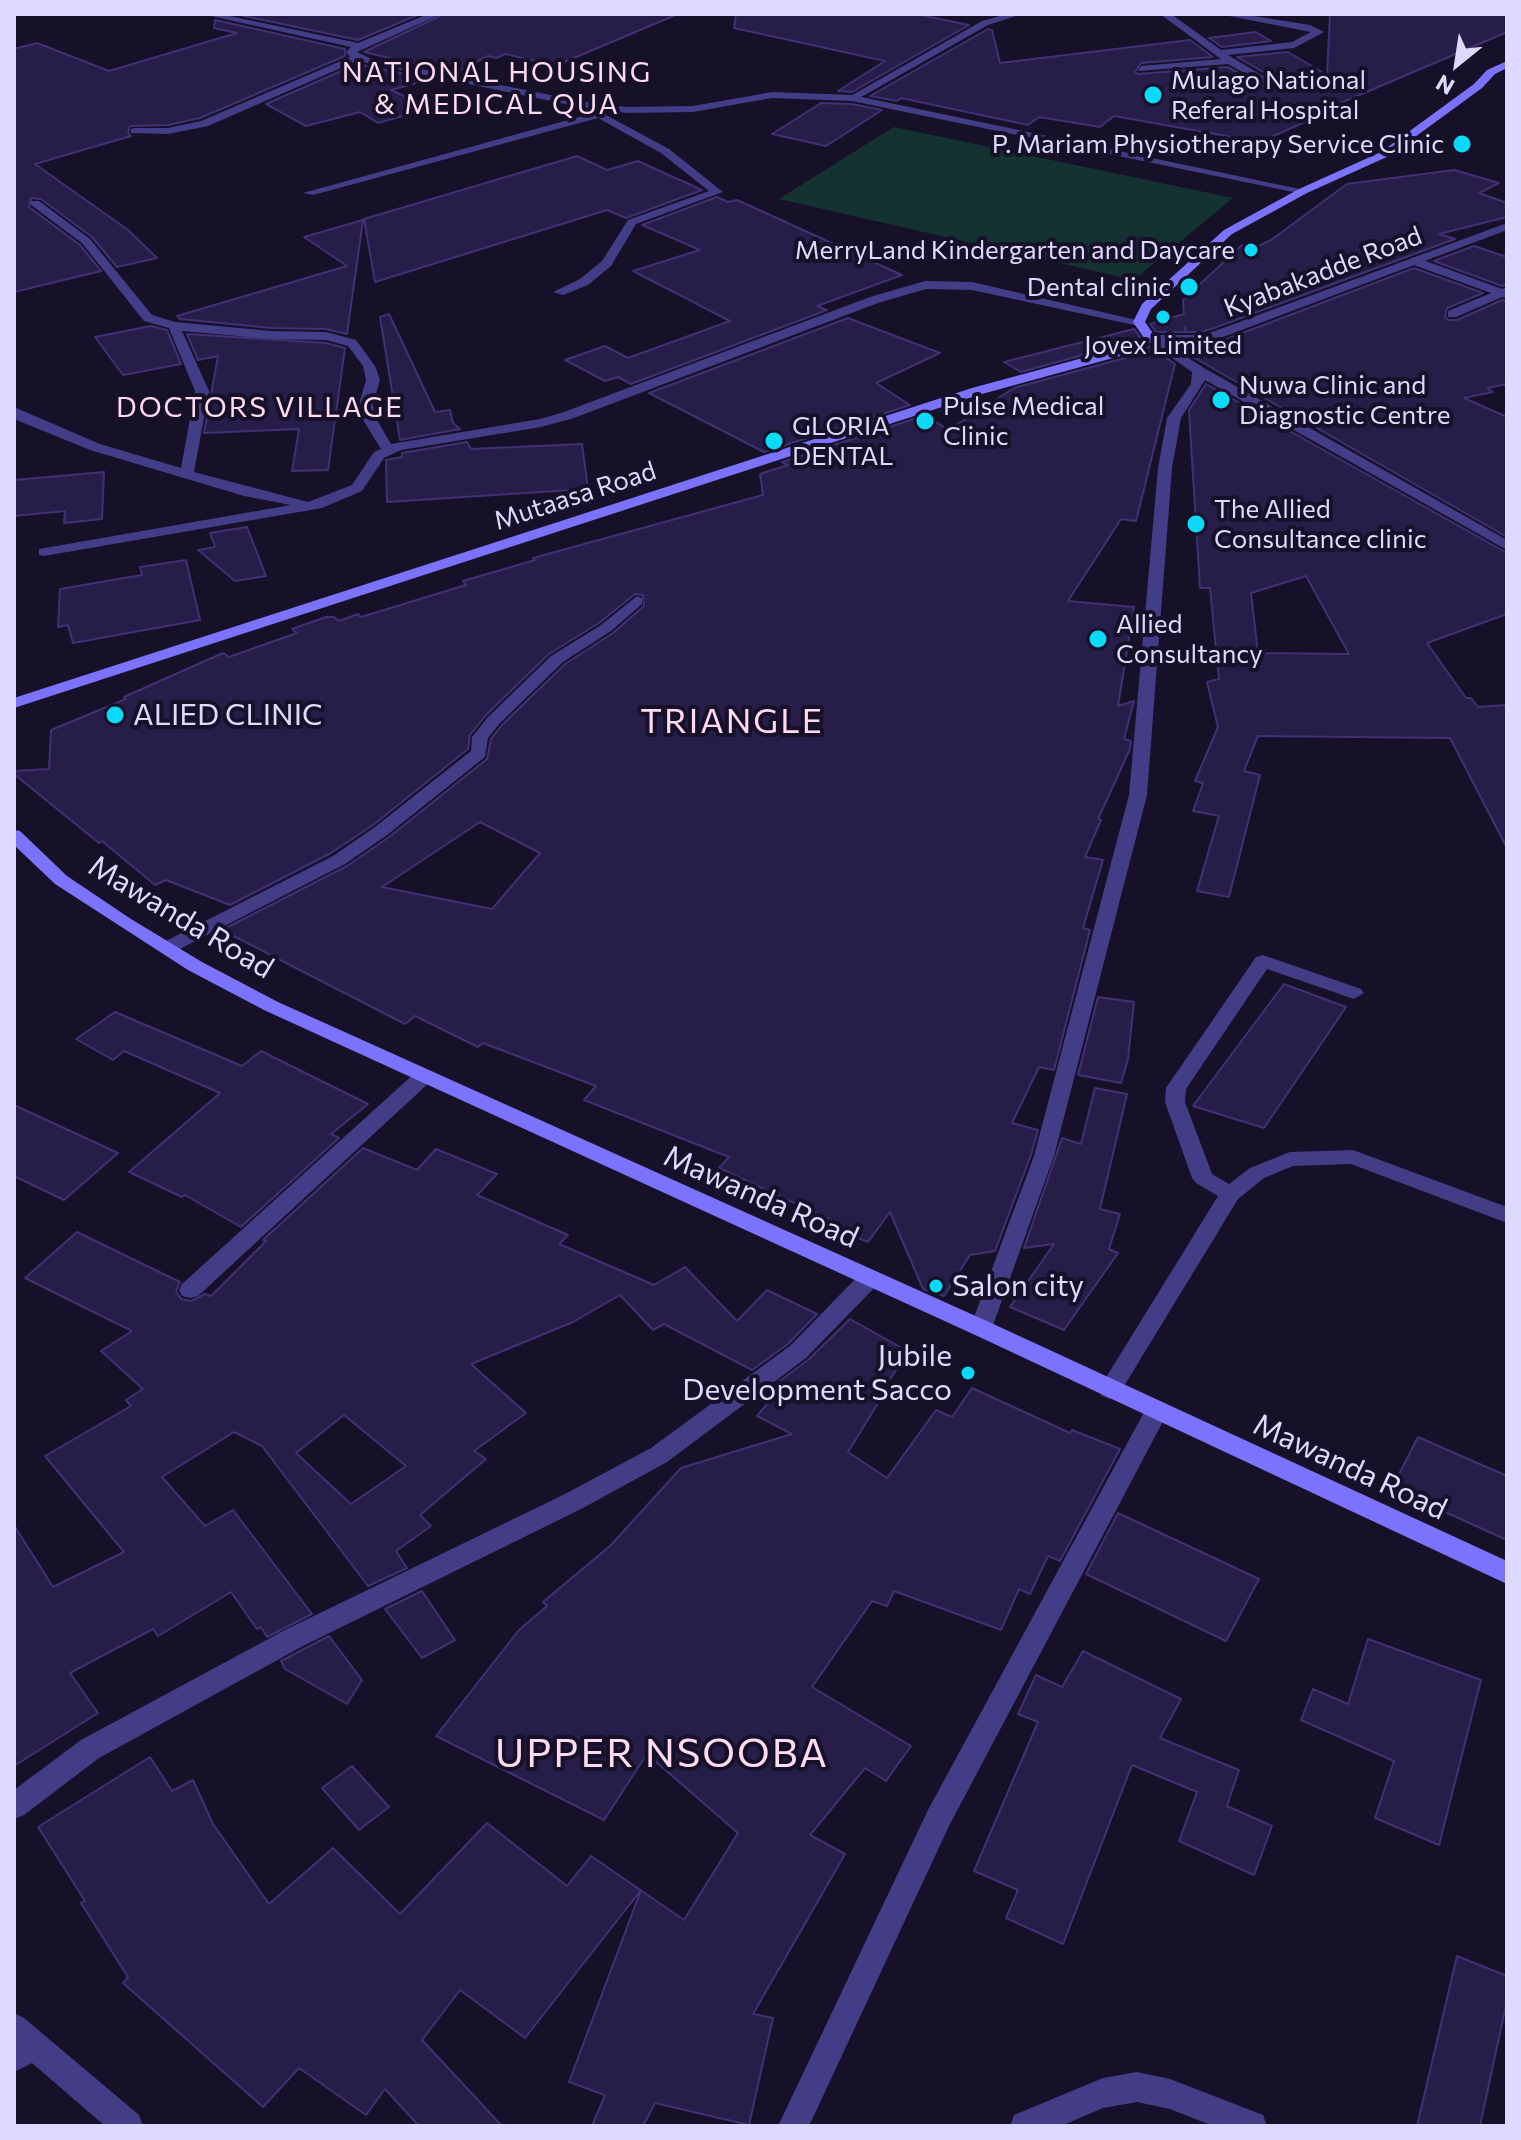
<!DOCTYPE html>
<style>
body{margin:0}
#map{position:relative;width:1521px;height:2140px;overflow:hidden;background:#161128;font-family:Commissioner,sans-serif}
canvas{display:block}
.frame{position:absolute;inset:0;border:16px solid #ded9fe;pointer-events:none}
.north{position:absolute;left:1417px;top:24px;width:80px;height:80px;-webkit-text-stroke:6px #161128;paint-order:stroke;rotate:210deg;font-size:22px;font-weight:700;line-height:32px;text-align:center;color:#ded9fe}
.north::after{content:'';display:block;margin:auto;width:28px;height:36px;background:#ded9fe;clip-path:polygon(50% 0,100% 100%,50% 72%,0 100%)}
</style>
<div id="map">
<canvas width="1521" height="2140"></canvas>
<div class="frame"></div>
<div class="north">N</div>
</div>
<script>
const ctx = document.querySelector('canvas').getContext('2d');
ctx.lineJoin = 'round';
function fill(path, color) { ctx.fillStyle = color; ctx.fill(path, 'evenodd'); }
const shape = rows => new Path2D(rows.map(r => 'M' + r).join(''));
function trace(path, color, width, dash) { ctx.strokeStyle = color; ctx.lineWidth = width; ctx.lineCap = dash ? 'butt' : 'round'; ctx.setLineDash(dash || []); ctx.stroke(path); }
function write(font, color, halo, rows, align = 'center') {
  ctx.font = font + ' Commissioner,sans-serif'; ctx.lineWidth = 8; ctx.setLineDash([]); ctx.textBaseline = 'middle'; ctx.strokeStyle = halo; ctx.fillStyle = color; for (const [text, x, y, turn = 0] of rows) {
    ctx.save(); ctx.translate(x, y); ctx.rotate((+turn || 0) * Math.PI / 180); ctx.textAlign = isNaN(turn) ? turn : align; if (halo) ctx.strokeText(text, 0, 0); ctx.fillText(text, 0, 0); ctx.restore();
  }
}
fill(shape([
 [894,127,1233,198,1134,280,779,199]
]), '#143232');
const building = shape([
 [235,14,420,14,358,40,235,14],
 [444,14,678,14,555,66,506,54,496,58,488,56,455,73,364,52,444,14],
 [736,14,916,14,969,25,852,92,838,91,885,61,734,28,736,14],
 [1330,14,1507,14,1507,32,1329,108,1334,109,1260,142,1114,116,1100,127,1039,117,1028,125,901,98,897,101,870,96,988,29,992,30,1000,63,1190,40,1213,57,1141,63,1135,72,1138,74,1227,67,1268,88,1274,83,1272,77,1237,57,1288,52,1327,75,1330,14],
 [215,20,345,49,345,56,200,118,168,125,130,126,128,133,131,136,35,164,128,230,157,258,117,267,92,237,41,199,31,198,29,207,80,245,101,271,14,292,14,49,37,43,109,71,237,33,214,28,215,20],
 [1256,32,1271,41,1222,47,1209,38,1256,32],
 [357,64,431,79,391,90,431,108,378,123,360,112,306,126,266,104,357,64],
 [821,103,852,104,882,110,826,146,772,134,821,103],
 [577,156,607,170,638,161,702,190,626,218,607,210,375,282,364,219,577,156],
 [1454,170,1499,183,1479,193,1507,203,1507,217,1439,234,1455,239,1214,328,1200,332,1185,332,1185,327,1184,332,1156,332,1150,324,1184,314,1183,300,1242,245,1252,249,1271,240,1347,184,1454,170],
 [717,197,728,202,737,200,902,275,817,306,827,310,631,384,618,377,605,381,565,360,605,346,628,358,730,321,633,271,700,250,642,225,717,197],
 [363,220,347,334,326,329,271,328,180,319,177,316,347,266,304,237,363,220],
 [1474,246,1507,257,1507,284,1502,286,1434,261,1474,246],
 [1414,268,1483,293,1447,308,1445,317,1448,320,1457,320,1502,300,1507,302,1507,384,1487,388,1493,392,1464,398,1507,417,1507,537,1186,353,1186,346,1224,340,1414,268],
 [389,314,435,412,450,410,453,423,460,429,400,440,380,317,389,314],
 [848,318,940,353,876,383,910,405,764,452,649,393,848,318],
 [151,326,167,330,181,364,123,375,95,337,151,326],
 [1134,329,1140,337,1126,343,1021,372,1004,362,1134,329],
 [187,334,326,343,345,348,328,470,292,471,299,429,204,433,218,356,198,360,187,334],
 [1150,346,1175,364,1136,521,1121,519,1068,601,1134,607,1118,706,1134,701,1124,739,1131,741,1130,749,1098,819,1101,820,1085,857,1103,860,1083,928,1090,930,1054,1070,1039,1067,1012,1123,1038,1130,1031,1155,995,1251,970,1255,944,1296,923,1289,890,1212,868,1242,831,1227,835,1222,719,1168,729,1157,584,1100,596,1086,483,1043,478,1047,415,1016,405,1024,222,930,347,866,389,837,487,759,491,739,502,725,565,664,613,633,644,606,643,595,635,594,599,623,549,654,486,715,470,735,468,749,373,825,331,853,230,905,166,880,155,885,102,841,99,843,14,774,14,771,49,769,51,730,126,699,124,697,223,653,229,657,297,633,292,629,326,617,334,617,339,621,358,614,361,617,466,585,463,581,535,560,533,558,763,495,760,474,788,465,782,462,926,415,948,430,1014,388,1136,355,1150,346],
 [480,822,540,853,492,909,382,887,480,822],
 [1206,384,1507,553,1507,614,1427,643,1466,698,1471,698,1478,707,1507,705,1507,848,1450,738,1258,736,1244,771,1260,775,1229,897,1197,891,1219,816,1193,811,1203,783,1195,781,1218,727,1207,682,1219,679,1210,588,1200,588,1189,410,1206,384],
 [1306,576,1349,654,1258,653,1251,593,1306,576],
 [467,442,471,449,582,444,588,489,387,502,386,460,402,457,402,453,467,442],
 [104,472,102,519,64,523,65,511,14,516,14,480,104,472],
 [247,527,266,576,235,581,198,550,215,547,210,533,247,527],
 [186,560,200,620,73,643,68,625,58,627,60,589,142,575,140,567,186,560],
 [1284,984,1346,1007,1264,1128,1193,1106,1284,984],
 [1098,997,1134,1002,1128,1059,1121,1083,1078,1075,1098,997],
 [115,1012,242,1066,261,1051,368,1104,331,1134,339,1138,241,1227,185,1195,182,1197,129,1172,220,1093,124,1051,113,1060,76,1039,115,1012],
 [1095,1088,1127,1094,1100,1209,1120,1214,1109,1249,1118,1253,1064,1330,1010,1307,1054,1244,1024,1248,1062,1138,1081,1144,1095,1088],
 [14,1105,118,1153,64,1200,14,1176,14,1105],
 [363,1148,417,1170,436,1149,497,1174,477,1195,568,1235,559,1244,654,1285,685,1267,737,1321,767,1290,817,1314,788,1344,752,1370,664,1324,653,1330,620,1295,573,1322,471,1364,526,1413,474,1451,486,1459,420,1515,431,1526,396,1551,407,1568,368,1586,262,1446,234,1432,162,1477,205,1526,233,1510,312,1614,267,1637,261,1627,257,1629,231,1592,158,1636,153,1629,70,1673,98,1713,14,1766,14,1525,53,1587,124,1552,45,1456,131,1406,126,1400,143,1389,101,1351,132,1331,25,1278,77,1232,180,1282,176,1291,181,1299,191,1301,205,1294,211,1296,266,1241,263,1240,363,1148],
 [344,1415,406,1466,351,1504,296,1453,344,1415],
 [850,1319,909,1352,885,1386,888,1387,848,1452,887,1478,936,1410,952,1417,972,1388,1070,1433,1072,1430,1120,1449,1060,1561,1048,1556,1030,1594,1019,1589,1001,1630,894,1591,887,1606,872,1601,812,1687,911,1746,886,1781,865,1768,810,1835,845,1854,753,2014,773,2018,749,2125,655,2103,643,2126,592,2126,605,2095,569,2082,641,1890,525,2038,460,1990,422,2040,502,2126,419,2126,385,2089,366,2115,299,2068,263,2107,123,1983,128,1977,81,1903,85,1901,38,1827,150,1757,172,1791,193,1780,213,1824,269,1904,333,1848,400,1914,487,1823,567,1886,591,1856,684,1920,738,1833,647,1754,604,1820,436,1736,519,1630,547,1606,543,1602,610,1546,681,1468,792,1434,757,1416,782,1386,777,1383,808,1360,850,1319],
 [1418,1437,1507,1476,1507,1540,1392,1488,1418,1437],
 [1118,1513,1259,1579,1226,1641,1086,1574,1118,1513],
 [422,1591,455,1640,422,1658,385,1609,422,1591],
 [329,1636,362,1680,347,1704,285,1669,281,1661,329,1636],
 [1368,1639,1481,1680,1439,1845,1375,1818,1394,1761,1301,1720,1313,1689,1348,1704,1368,1639],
 [1083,1651,1181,1699,1160,1738,1239,1770,1227,1806,1272,1826,1254,1875,1179,1841,1197,1792,1132,1765,1063,1944,1006,1918,1018,1890,974,1871,1038,1722,1018,1714,1036,1675,1062,1687,1083,1651],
 [352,1766,389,1807,359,1830,322,1788,352,1766],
 [1457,1956,1507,1976,1507,2000,1480,2126,1417,2126,1457,1956]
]);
fill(building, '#271d49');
trace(building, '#403074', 2);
fill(shape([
 [1007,14,1022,14,988,25,856,100,847,98,982,21,1007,14],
 [1160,14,1171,14,1221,50,1292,42,1311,32,1219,14,1241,14,1310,25,1324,32,1294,48,1228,55,1270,80,1271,82,1266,85,1228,64,1138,71,1141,66,1221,59,1160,14],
 [580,101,669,149,723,192,636,224,611,266,588,285,563,295,553,292,580,279,602,261,628,220,709,191,661,153,598,118,313,195,303,193,590,114,576,106,575,104,580,101],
 [1415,257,1502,289,1507,287,1507,299,1502,297,1456,317,1448,317,1448,311,1491,293,1411,264,1411,258,1415,257],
 [1263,955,1361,989,1364,993,1354,999,1267,969,1186,1089,1185,1102,1212,1174,1229,1184,1250,1168,1290,1152,1353,1150,1507,1207,1507,1223,1351,1164,1293,1166,1264,1178,1238,1199,1118,1396,1110,1399,1102,1396,1098,1390,1102,1384,1218,1196,1196,1183,1192,1178,1165,1102,1166,1088,1256,957,1263,955]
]), '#423d86');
fill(shape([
 [202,14,220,14,358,43,428,14,441,14,357,52,372,59,580,101,627,107,693,106,772,92,852,95,1309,191,1303,194,852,101,772,98,693,112,627,113,580,107,357,61,208,126,168,134,131,133,131,129,135,128,168,128,201,121,350,57,346,52,351,47,202,14],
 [31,201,39,201,90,239,152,315,175,322,271,331,326,332,356,340,375,366,380,380,373,404,374,415,391,444,540,419,564,412,870,297,925,281,972,282,1145,322,1139,326,972,290,926,289,878,303,574,418,541,427,401,450,384,458,362,491,322,508,44,556,39,555,39,549,291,505,244,496,90,450,14,419,14,407,100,444,181,468,195,391,169,328,144,321,82,243,31,205,31,201],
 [182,331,271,339,326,340,348,346,363,366,366,380,359,404,360,415,381,449,374,452,352,485,308,502,194,472,209,391,182,331],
 [1507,223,1507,230,1223,337,1200,343,1165,343,1204,368,1507,540,1507,550,1205,380,1181,418,1172,468,1147,795,1054,1156,992,1328,989,1334,981,1337,973,1334,970,1328,1034,1156,1129,795,1158,468,1167,418,1191,384,1192,372,1145,339,1151,335,1200,335,1215,331,1507,223],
 [637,596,642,598,642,604,611,631,563,662,500,723,488,738,485,757,387,835,345,864,174,952,160,952,158,948,160,944,333,856,375,827,471,751,472,737,488,717,551,656,601,625,637,596],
 [423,1070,433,1077,430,1082,198,1296,190,1298,182,1296,179,1290,182,1284,416,1072,423,1070],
 [869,1271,877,1273,880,1279,877,1285,806,1358,667,1462,583,1508,303,1646,99,1758,24,1815,14,1819,14,1790,81,1740,285,1630,565,1494,651,1448,790,1346,861,1273,869,1271],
 [1156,1403,1164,1405,1168,1412,949,1826,809,2126,778,2126,929,1808,1148,1405,1156,1403],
 [14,2013,24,2018,139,2115,143,2126,105,2126,32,2063,14,2072,14,2013],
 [1137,2072,1170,2079,1263,2115,1267,2126,1213,2126,1170,2109,1137,2102,1103,2108,1061,2126,1010,2126,1014,2115,1103,2078,1137,2072]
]), '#423d86');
fill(shape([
 [1507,61,1507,68,1495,74,1482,88,1389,156,1307,193,1232,234,1151,309,1145,322,1157,339,1135,352,982,394,14,708,14,698,972,388,1127,346,1144,338,1133,322,1142,304,1224,230,1299,189,1381,152,1474,84,1487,70,1507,61],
 [14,830,20,831,67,876,131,919,202,962,278,1002,989,1322,1507,1561,1507,1584,973,1334,264,1010,188,970,55,884,14,845,14,830]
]), '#7b73fb');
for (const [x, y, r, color] of [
 [1153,95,10,"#0bd9f8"],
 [1462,144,10,"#0bd9f8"],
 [1251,250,8,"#0bd9f8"],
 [1189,287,10,"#0bd9f8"],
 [1163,317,8,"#0bd9f8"],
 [1221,400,10,"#0bd9f8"],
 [925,421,10,"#0bd9f8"],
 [774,441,10,"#0bd9f8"],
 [1196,524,10,"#0bd9f8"],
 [1098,639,10,"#0bd9f8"],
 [115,715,10,"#0bd9f8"],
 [936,1286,8,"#0bd9f8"],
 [968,1373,8,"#0bd9f8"]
]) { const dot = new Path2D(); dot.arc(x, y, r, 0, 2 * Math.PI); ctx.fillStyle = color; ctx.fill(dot); trace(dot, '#161128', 3); }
write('26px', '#ded9fe', '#161128', [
 ["Mulago National",1171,80],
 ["Referal Hospital",1171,110],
 ["P. Mariam Physiotherapy Service Clinic",1444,144,"right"],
 ["MerryLand Kindergarten and Daycare",1235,250,"right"],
 ["Dental clinic",1171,287,"right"],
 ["Jovex Limited",1163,345,"center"],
 ["Nuwa Clinic and",1239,385],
 ["Diagnostic Centre",1239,415],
 ["Pulse Medical",943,406],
 ["Clinic",943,436],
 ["GLORIA",792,426],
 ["DENTAL",792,456],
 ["The Allied",1214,509],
 ["Consultance clinic",1214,539],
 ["Allied",1116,624],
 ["Consultancy",1116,654]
], 'left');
write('26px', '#ded9fe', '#161128', [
 ["Kyabakadde Road",1323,272,-21],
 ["Mutaasa Road",575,496,-18]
]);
ctx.letterSpacing = '2px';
write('28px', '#fedbf0', '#161128', [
 ["NATIONAL HOUSING",497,73],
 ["& MEDICAL QUA",497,105],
 ["DOCTORS VILLAGE",260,408]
]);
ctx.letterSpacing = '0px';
write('30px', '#ded9fe', '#161128', [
 ["ALIED CLINIC",133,715],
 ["Salon city",952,1286],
 ["Jubile",952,1356,"right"],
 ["Development Sacco",952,1390,"right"]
], 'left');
write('30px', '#ded9fe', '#161128', [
 ["Mawanda Road",181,917,31],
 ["Mawanda Road",761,1197,24],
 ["Mawanda Road",1350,1467,25]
]);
ctx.letterSpacing = '2px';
write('34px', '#fedbf0', '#161128', [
 ["TRIANGLE",732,722]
]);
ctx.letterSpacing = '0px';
ctx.letterSpacing = '2px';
write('40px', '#fedbf0', '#161128', [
 ["UPPER NSOOBA",662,1754]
]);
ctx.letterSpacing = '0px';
</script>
